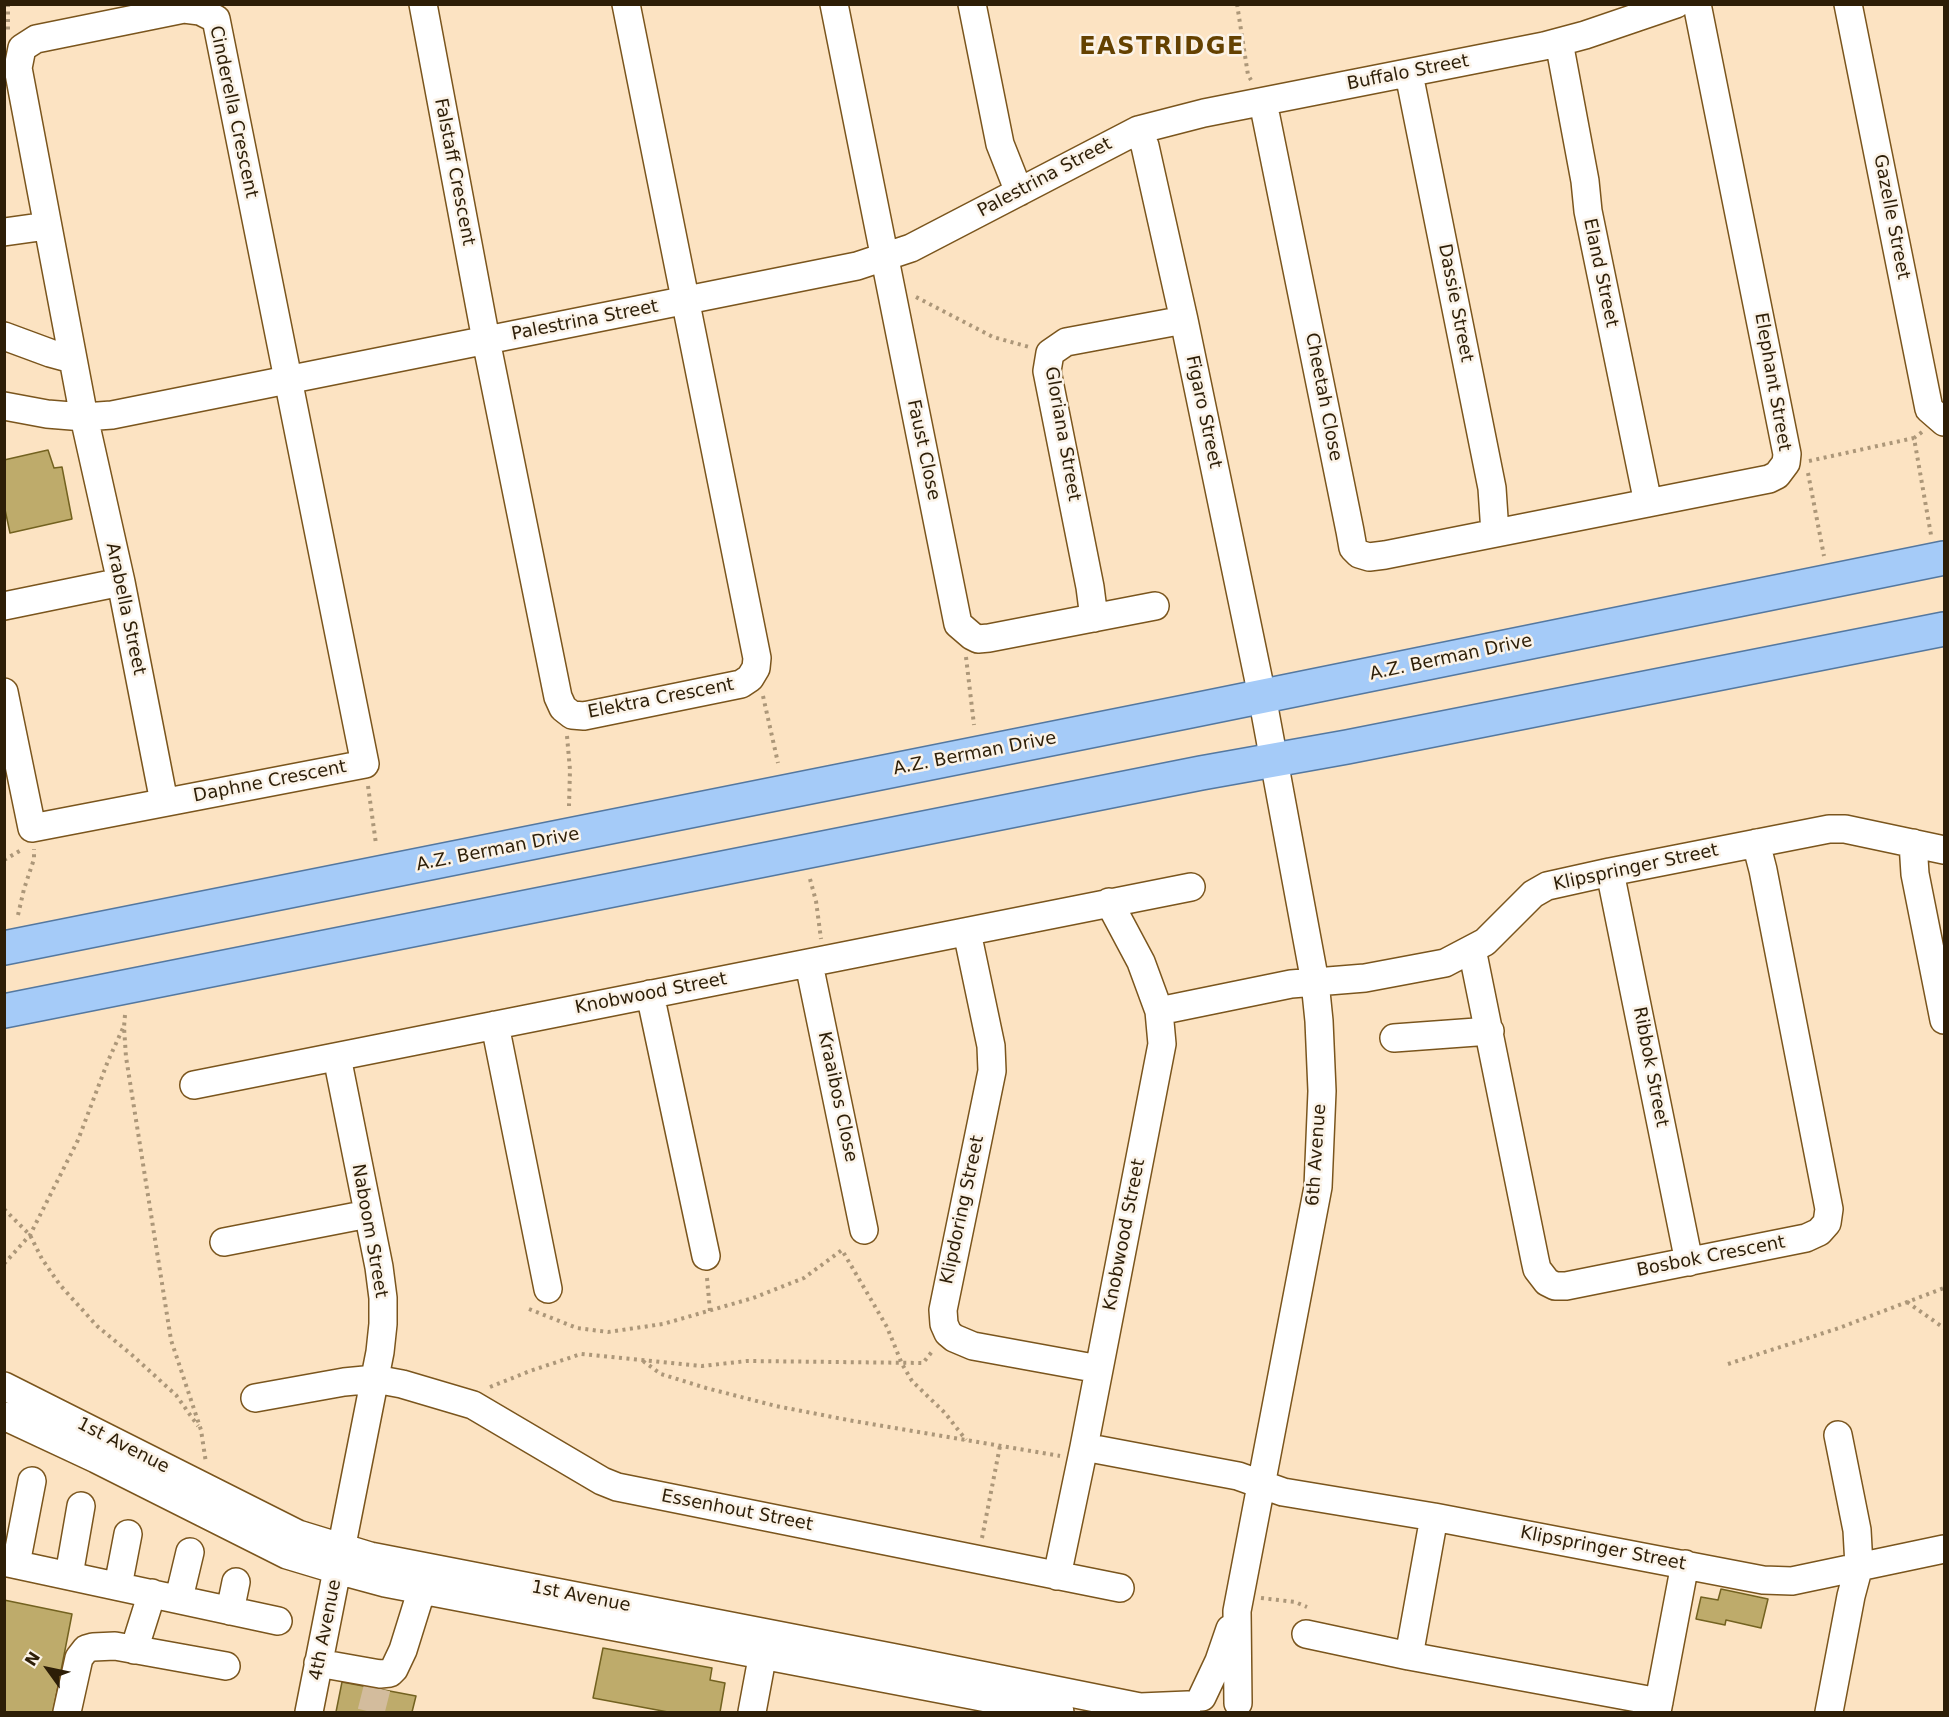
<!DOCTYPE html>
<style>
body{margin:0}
#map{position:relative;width:1949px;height:1717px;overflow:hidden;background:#fce3c2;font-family:"DejaVu Sans",sans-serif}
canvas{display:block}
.frame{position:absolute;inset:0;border:6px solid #2d1e07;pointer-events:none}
.north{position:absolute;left:18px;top:1639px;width:60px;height:60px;-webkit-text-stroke:4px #fbf3e8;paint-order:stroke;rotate:303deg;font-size:16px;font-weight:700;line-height:24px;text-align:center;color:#2d1e07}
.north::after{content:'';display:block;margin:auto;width:21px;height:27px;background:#2d1e07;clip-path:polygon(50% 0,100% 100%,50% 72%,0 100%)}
</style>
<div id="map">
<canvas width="1949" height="1717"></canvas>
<div class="frame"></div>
<div class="north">N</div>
</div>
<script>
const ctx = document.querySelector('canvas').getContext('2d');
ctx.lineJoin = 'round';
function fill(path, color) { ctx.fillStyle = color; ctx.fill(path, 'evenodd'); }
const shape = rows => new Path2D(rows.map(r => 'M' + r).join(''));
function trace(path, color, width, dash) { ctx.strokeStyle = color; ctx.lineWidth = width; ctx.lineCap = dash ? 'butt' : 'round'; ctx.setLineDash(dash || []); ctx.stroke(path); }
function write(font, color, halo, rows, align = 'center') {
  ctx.font = font + ' "DejaVu Sans",sans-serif'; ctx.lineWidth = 5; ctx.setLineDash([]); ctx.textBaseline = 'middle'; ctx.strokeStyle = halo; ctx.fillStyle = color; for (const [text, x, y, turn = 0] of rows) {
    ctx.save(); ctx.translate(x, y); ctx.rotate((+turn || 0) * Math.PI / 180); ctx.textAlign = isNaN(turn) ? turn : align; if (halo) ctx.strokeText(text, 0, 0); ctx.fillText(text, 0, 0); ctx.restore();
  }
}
const building = shape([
 [48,450,54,468,62,467,72,519,10,533,4,505,4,460,48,450],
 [1721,1589,1768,1599,1761,1628,1726,1620,1725,1625,1696,1619,1701,1597,1718,1600,1721,1589],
 [4,1600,72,1614,53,1712,4,1712,4,1600],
 [603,1648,712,1668,710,1680,725,1683,720,1712,668,1712,593,1698,603,1648],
 [342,1682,416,1696,412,1712,336,1712,342,1682]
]);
fill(building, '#beab6b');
trace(building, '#736220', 1.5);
trace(shape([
 [371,1712,377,1688]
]), '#d3bc9d', 27, [27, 14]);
const minor = shape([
 [423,4,486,340,558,697,563,708,572,715,584,716,741,684,750,678,756,668,757,658,626,4],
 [834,4,958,624,972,636,978,639,989,638,1155,606],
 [972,4,1000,144,1019,192],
 [1848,4,1929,409,1944,422],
 [1559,42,1585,181,1588,211,1648,503],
 [1409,74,1492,488,1495,533],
 [1263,102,1350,531,1353,548,1359,554,1369,557,1385,555,1769,479,1777,475,1786,463,1787,454,1697,4],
 [1138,130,1145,146,1184,320,1262,696,1315,982,1319,1021,1322,1091,1318,1187,1237,1611,1238,1703],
 [4,232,47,226],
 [4,336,50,353,72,359],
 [4,406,47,414,84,417,112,415,857,266,911,248,1138,130,1204,113,1544,46,1585,35,1676,4],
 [4,606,121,582],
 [1094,618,1090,587,1047,371,1050,353,1066,342,1184,320],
 [4,692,32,828,365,764,216,19,200,11,184,9,36,39,22,48,18,68,84,417,121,582,164,802],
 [1913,843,1915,874,1944,1020],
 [1610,872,1689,1262],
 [967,932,991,1046,992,1071,943,1310,944,1324,948,1333,954,1338,973,1346,1099,1369],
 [1472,949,1535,1260,1537,1269,1547,1282,1555,1286,1566,1286,1806,1238,1819,1232,1827,1223,1829,1209,1763,870,1756,843],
 [809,964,864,1230],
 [650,994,706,1256],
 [1159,1011,1291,984,1365,978,1445,963,1485,942,1533,894,1547,886,1610,872,1829,829,1845,829,1944,850],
 [495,1025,548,1289],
 [1394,1038,1490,1031],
 [194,1085,1191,887],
 [224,1242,368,1214],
 [4,1386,298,1534,370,1556,906,1660,1140,1707,1188,1705],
 [255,1398,344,1382,375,1379,402,1384,473,1405,602,1481,617,1487,1120,1588],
 [4,1416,96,1459,287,1555,337,1570,385,1583,1060,1712],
 [1084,1447,1238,1476,1283,1492,1434,1517,1763,1580,1792,1581,1944,1549],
 [4,1562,278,1621],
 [16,1564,32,1481],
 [69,1575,81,1506],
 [1057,1576,1084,1447,1162,1044,1159,1011,1141,962,1109,902],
 [118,1586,128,1534],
 [179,1598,190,1552],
 [230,1611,236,1582],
 [1306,1634,1409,1656,1659,1702],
 [134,1650,152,1593],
 [1409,1656,1434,1517],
 [318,1663,380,1674,390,1673,394,1669,403,1650,422,1589],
 [1202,1697,1219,1661,1230,1629],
 [67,1712,79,1658,86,1649,93,1647,115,1646,226,1666],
 [309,1712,380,1352,383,1324,383,1298,379,1267,337,1057],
 [752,1712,766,1637],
 [1657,1712,1685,1564],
 [1829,1712,1851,1596,1859,1566,1857,1530,1838,1435]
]);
const major = shape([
 [4,948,1190,711,1944,558],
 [4,1011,1201,773,1347,747,1944,629]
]);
trace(minor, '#7a551d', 30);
trace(major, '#5478a0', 36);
trace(shape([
 [8,4,8,30],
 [1237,4,1248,75,1251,80],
 [916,297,993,337,1029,347],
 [1922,432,1914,438,1931,535],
 [1809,461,1914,438],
 [1808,473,1824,556],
 [966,657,974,725],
 [763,696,778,763],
 [567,736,570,770,569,806],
 [368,786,376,844],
 [4,860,23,849],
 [810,879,816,901,821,939],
 [18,915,24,889,34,859,34,849],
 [125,1015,124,1027,126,1057,171,1340,201,1430,206,1463],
 [4,1209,30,1235,42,1259,60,1285,97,1326,132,1355,176,1395,198,1426],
 [4,1264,30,1235,78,1140,108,1061,123,1028],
 [707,1278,710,1311],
 [1907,1302,1944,1328],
 [529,1309,577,1328,608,1332,663,1324,753,1298,804,1278,842,1250,887,1327,902,1364,912,1381,945,1413,966,1440],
 [643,1361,661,1374,706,1388,776,1406,848,1420,1060,1456],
 [1728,1364,1839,1328,1944,1288],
 [490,1387,530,1371,581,1354,702,1366,747,1361,923,1363,934,1349],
 [982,1538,1000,1446],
 [1261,1598,1295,1602,1307,1607]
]), '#ac9779', 4, [3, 4.5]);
trace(minor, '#fff', 27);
trace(major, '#a5cbf8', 33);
write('18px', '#2d1e07', '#fbf3e8', [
 ["Buffalo Street",1408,73,-11],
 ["Cinderella Crescent",233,112,78],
 ["Falstaff Crescent",454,172,79],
 ["Palestrina Street",1045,178,-28],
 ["Gazelle Street",1891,217,79],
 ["Eland Street",1600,273,78],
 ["Dassie Street",1455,303,79],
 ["Palestrina Street",585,321,-11],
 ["Elephant Street",1772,382,80],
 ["Cheetah Close",1323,397,79],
 ["Figaro Street",1203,412,78],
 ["Gloriana Street",1062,434,80],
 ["Faust Close",923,450,78],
 ["Arabella Street",125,609,78],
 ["A.Z. Berman Drive",1451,658,-12],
 ["Elektra Crescent",661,699,-11],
 ["A.Z. Berman Drive",975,754,-11],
 ["Daphne Crescent",270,782,-11],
 ["A.Z. Berman Drive",498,850,-11],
 ["Klipspringer Street",1636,868,-12],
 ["Knobwood Street",651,994,-11],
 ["Ribbok Street",1650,1067,79],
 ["Kraaibos Close",837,1097,78],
 ["6th Avenue",1317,1155,-86],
 ["Klipdoring Street",963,1210,-78],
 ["Naboom Street",369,1231,80],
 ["Knobwood Street",1125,1235,-79],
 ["Bosbok Crescent",1711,1257,-11],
 ["1st Avenue",123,1446,27],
 ["Essenhout Street",737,1511,11],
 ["Klipspringer Street",1603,1549,11],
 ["1st Avenue",581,1597,11],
 ["4th Avenue",326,1630,-79]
]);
ctx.letterSpacing = '1.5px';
write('bold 24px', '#644100', '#fbf3e8', [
 ["EASTRIDGE",1162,48]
]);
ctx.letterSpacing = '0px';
</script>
